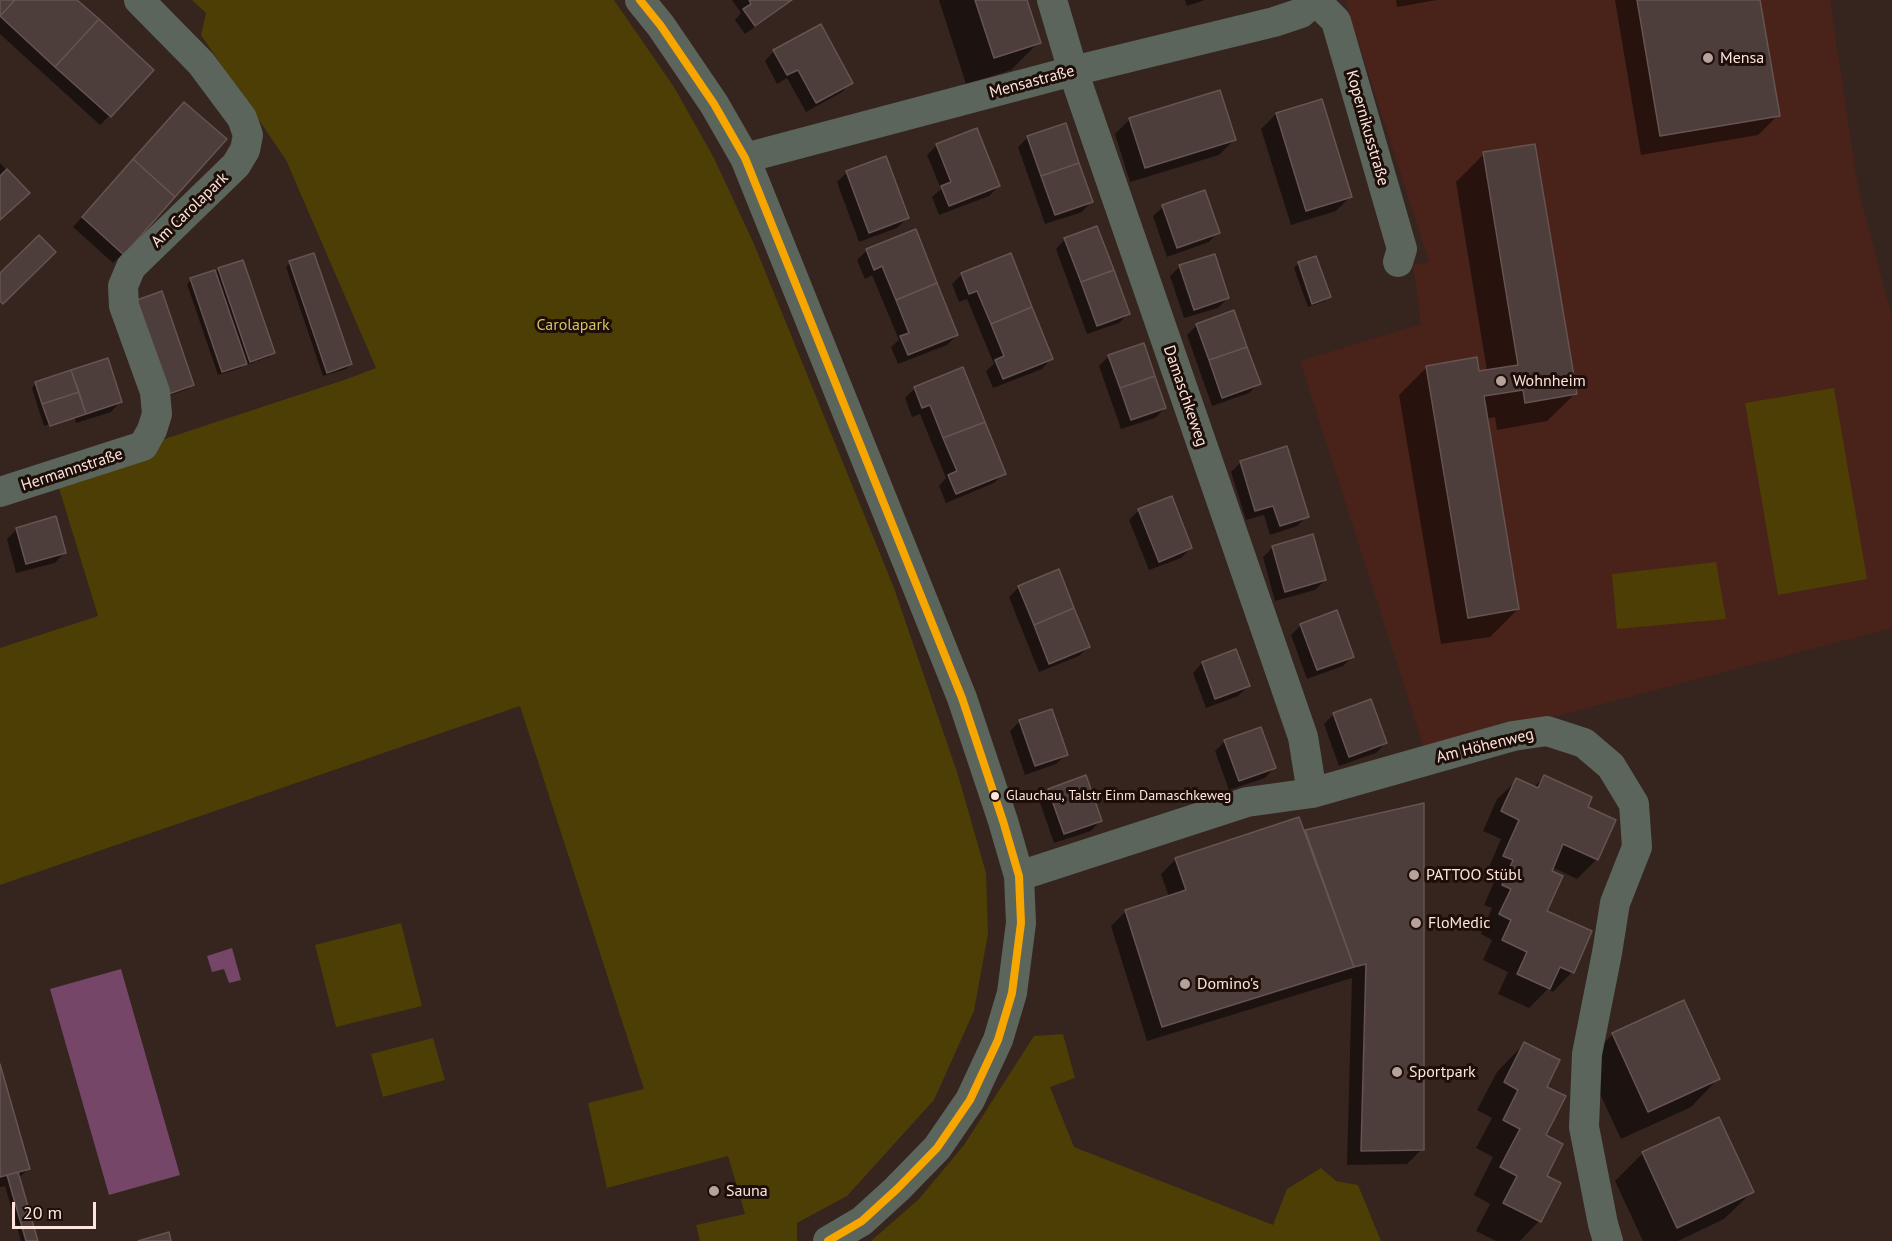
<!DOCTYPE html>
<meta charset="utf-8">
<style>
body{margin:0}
#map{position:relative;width:1892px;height:1241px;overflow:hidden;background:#36241f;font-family:"PT Sans",sans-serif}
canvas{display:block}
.scale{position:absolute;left:12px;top:1202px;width:84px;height:27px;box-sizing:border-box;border:3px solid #fde5de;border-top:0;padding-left:8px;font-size:18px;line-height:21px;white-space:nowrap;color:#fde5de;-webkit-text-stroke:4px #1d0e09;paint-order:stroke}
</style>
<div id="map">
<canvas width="1892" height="1241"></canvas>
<div class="scale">20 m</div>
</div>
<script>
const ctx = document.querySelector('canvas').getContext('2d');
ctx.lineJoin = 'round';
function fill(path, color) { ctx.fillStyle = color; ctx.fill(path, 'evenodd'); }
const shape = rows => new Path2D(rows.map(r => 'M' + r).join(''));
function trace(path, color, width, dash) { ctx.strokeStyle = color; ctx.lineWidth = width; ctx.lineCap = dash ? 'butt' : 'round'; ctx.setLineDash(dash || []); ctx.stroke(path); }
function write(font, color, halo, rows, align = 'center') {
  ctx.font = font + ' "PT Sans",sans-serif'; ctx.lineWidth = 6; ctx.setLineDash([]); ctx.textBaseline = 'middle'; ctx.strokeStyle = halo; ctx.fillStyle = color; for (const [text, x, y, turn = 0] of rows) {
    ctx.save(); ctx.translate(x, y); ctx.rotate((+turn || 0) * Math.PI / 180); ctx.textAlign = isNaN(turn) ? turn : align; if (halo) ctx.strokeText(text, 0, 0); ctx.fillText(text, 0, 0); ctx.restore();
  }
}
fill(shape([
 [1345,0,1830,0,1858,188,1892,317,1892,628,1534,722,1506,722,1424,748,1300,361,1421,324,1413,265,1429,262]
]), '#492319');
fill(shape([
 [192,0,614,0,674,87,714,158,754,244,894,588,958,775,986,873,988,934,974,1011,934,1100,847,1196,797,1223,797,1241,700,1241,696,1225,745,1214,728,1156,607,1188,588,1103,644,1089,520,706,0,885,0,648,98,616,55,475,347,379,376,368,286,160,201,35,206,13],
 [1834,388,1867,579,1778,595,1745,403],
 [1716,562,1726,619,1617,629,1612,574],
 [401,923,422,1006,336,1027,315,945],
 [1063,1034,1075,1078,1050,1087,1074,1147,1273,1225,1287,1189,1321,1168,1336,1181,1358,1185,1381,1241,871,1241,919,1199,964,1145,1034,1036],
 [433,1038,445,1080,383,1097,371,1054]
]), '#4c3e04');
fill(shape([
 [232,948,241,980,229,983,224,969,212,972,207,956],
 [121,969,180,1175,109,1195,50,989]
]), '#754668');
fill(shape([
 [0,0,75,0,109,116,100,125,0,34],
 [732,0,792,0,745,34,735,20,741,13],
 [939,0,1026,0,1039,42,1011,70,966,84],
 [1185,0,1205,0,1187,6],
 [1396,0,1437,0,1397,7],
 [1615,0,1758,0,1778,115,1758,135,1641,155],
 [774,51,851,82,842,92,806,112,787,78,777,84,765,61],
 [1321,101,1351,196,1336,211,1291,225,1261,129,1276,114],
 [174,114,123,254,113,263,73,227],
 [1130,119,1234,140,1219,155,1130,182,1115,134],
 [1028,137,1091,202,1082,212,1045,224,1018,147],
 [937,145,999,186,989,196,939,215,932,197,941,189,927,155],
 [1484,154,1575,394,1547,421,1497,430,1495,417,1486,419,1518,609,1490,637,1441,644,1399,395,1427,367,1478,373,1487,371,1456,182],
 [0,163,28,193,0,219],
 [847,172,907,218,897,228,859,242,837,182],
 [1163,207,1218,232,1209,242,1167,257,1153,216],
 [1065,239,1129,313,1119,323,1087,334,1056,249],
 [867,250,957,335,947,345,898,364,891,347,899,340,872,275,865,279,857,260],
 [1315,258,1329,297,1325,301,1308,307,1294,268,1298,264],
 [290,263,351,364,346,369,323,376,286,267],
 [1180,266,1228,298,1218,308,1184,318,1170,276],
 [219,269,274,353,269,357,246,365,245,364,241,368,218,375,187,284,191,280,215,273],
 [962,274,1051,359,1042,369,993,388,986,371,994,364,967,299,959,302,952,284],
 [138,301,192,385,188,389,165,397],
 [1197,325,1259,383,1249,393,1212,406,1187,335],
 [1109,356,1165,408,1155,418,1121,429,1099,366],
 [962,369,1004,473,994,483,946,503,939,486,946,478,920,414,912,417,905,398,915,388],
 [36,383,120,402,111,412,76,423,75,419,45,429,75,419,75,416,44,426,32,388],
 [1241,462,1307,516,1297,526,1270,535,1264,515,1246,520,1231,472],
 [1139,510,1191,548,1181,558,1149,570,1129,520],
 [17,529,64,553,55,563,16,573,7,539],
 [1312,536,1325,580,1315,590,1275,601,1263,557,1272,548],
 [1019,587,1088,647,1079,656,1039,672,1009,597],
 [1301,625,1353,656,1343,666,1307,679,1291,635],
 [1202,663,1248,686,1238,696,1206,708,1193,673],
 [1334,714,1386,743,1376,753,1339,766,1324,724],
 [1020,721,1066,754,1056,764,1025,775,1010,731],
 [1225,741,1274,768,1265,778,1229,790,1215,751],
 [1544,777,1586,807,1597,859,1577,879,1552,867,1545,912,1572,972,1553,992,1548,989,1529,1008,1498,994,1508,972,1483,960,1492,940,1481,934,1492,908,1484,905,1495,880,1485,876,1501,839,1483,831,1497,799,1517,780,1534,787],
 [1049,790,1100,821,1091,831,1054,843,1039,800],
 [1423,805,1422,1149,1407,1164,1347,1165,1352,978,1147,1041,1111,926,1126,911,1169,897,1161,874,1176,859],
 [1613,1034,1718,1079,1691,1107,1621,1139,1585,1062],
 [1524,1044,1543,1136,1545,1176,1559,1183,1539,1221,1520,1241,1496,1241,1476,1231,1490,1204,1474,1195,1493,1157,1476,1148,1492,1118,1477,1110,1497,1072],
 [0,1068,29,1168,18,1179,36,1241,21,1241,5,1186,0,1187],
 [1643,1153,1752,1192,1724,1219,1678,1241,1643,1241,1615,1181]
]), '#0007');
const building = shape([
 [0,0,15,0,0,16,0,0],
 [15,0,77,0,99,19,55,67,0,16,15,0],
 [749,0,792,0,755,26,743,9,751,4,749,0],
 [975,0,1027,0,1041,43,994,58,975,0],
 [1637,0,1760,0,1780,116,1660,136,1637,0],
 [99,19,154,70,111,117,55,67,99,19],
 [821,24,853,83,816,103,798,70,787,75,773,50,821,24],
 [1220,90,1236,140,1145,168,1129,118,1220,90],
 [1322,99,1352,197,1306,211,1276,113,1322,99],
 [184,102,227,139,175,197,133,159,184,102],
 [1066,123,1079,163,1041,176,1027,136,1066,123],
 [977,128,1000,186,949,206,941,186,951,182,936,144,977,128],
 [1535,144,1577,394,1525,403,1523,390,1484,396,1519,609,1468,618,1426,366,1477,357,1479,371,1518,365,1483,152,1535,144],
 [886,156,909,218,869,233,846,171,886,156],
 [133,159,175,197,124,255,82,217,133,159],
 [1079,163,1093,202,1055,215,1041,176,1079,163],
 [7,169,30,193,0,220,0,176,7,169],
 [1205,190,1220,233,1177,248,1162,205,1205,190],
 [1097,226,1114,270,1081,282,1064,238,1097,226],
 [916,229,937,283,896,300,882,266,874,270,866,249,916,229],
 [39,235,56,252,3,304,0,301,0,273,39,235],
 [314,253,352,364,327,373,289,261,314,253],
 [1011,253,1032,307,991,324,977,291,969,294,961,273,1011,253],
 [1215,254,1229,298,1194,310,1179,265,1215,254],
 [1316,256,1331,297,1312,304,1298,262,1316,256],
 [243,260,275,353,250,362,218,268,243,260],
 [215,270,247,364,222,372,190,278,215,270],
 [1114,270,1130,314,1097,326,1081,282,1114,270],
 [937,283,958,335,908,355,900,336,909,333,896,300,937,283],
 [162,291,194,385,169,394,137,300,162,291],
 [1032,307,1053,359,1003,379,995,360,1004,356,991,324,1032,307],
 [1234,310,1247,347,1209,360,1196,324,1234,310],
 [1144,343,1155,376,1120,388,1108,355,1144,343],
 [1247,347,1261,384,1222,398,1209,360,1247,347],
 [108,358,122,402,86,414,71,370,108,358],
 [963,367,985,422,943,438,930,405,922,408,914,387,963,367],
 [71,370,79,392,42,404,35,382,71,370],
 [1155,376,1166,408,1131,420,1120,388,1155,376],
 [79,392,86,414,50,426,42,404,79,392],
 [985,422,1006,474,956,494,948,475,957,471,943,438,985,422],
 [1287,446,1309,517,1280,526,1273,506,1255,511,1240,461,1287,446],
 [1172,496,1192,548,1159,562,1138,509,1172,496],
 [56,516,66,553,26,564,16,528,56,516],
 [1313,534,1326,580,1285,592,1272,546,1313,534],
 [1059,569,1074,608,1034,625,1018,586,1059,569],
 [1074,608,1090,647,1049,664,1034,625,1074,608],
 [1337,610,1354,657,1317,670,1300,624,1337,610],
 [1236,649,1250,686,1215,699,1202,662,1236,649],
 [1371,699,1387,743,1349,757,1333,713,1371,699],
 [1052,709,1068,755,1035,766,1019,720,1052,709],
 [1261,727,1276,768,1239,781,1224,740,1261,727],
 [1086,775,1102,821,1064,834,1048,789,1086,775],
 [1544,775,1592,797,1588,807,1616,820,1598,860,1563,844,1552,871,1563,876,1547,911,1592,931,1574,973,1560,967,1550,989,1517,974,1527,952,1502,940,1511,920,1499,914,1511,889,1502,885,1513,860,1503,856,1519,820,1501,811,1516,778,1538,788,1544,775],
 [1424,803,1424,1150,1361,1151,1366,964,1354,967,1305,830,1424,803],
 [1299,817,1354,967,1162,1027,1125,910,1186,890,1175,858,1299,817],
 [1684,1000,1720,1079,1648,1112,1612,1033,1684,1000],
 [1524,1042,1560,1060,1547,1087,1566,1096,1546,1135,1563,1144,1547,1176,1561,1183,1541,1222,1503,1203,1517,1176,1500,1167,1520,1129,1503,1120,1518,1090,1504,1082,1524,1042],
 [0,1064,30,1169,0,1177,0,1064],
 [1719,1117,1754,1192,1677,1228,1642,1152,1719,1117],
 [18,1172,38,1241,26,1241,7,1175,18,1172],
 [169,1232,171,1241,138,1241,169,1232]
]);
fill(building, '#4d3d3b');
trace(building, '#655452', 1.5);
trace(shape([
 [640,0,661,26,714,104,745,158,962,698,1003,821,1019,876,1021,923,1012,993,998,1040,970,1100,937,1148,897,1189,862,1221,828,1241],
 [1052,0,1073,71,1303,737,1312,793],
 [1315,0,1336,21,1402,249,1398,262],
 [745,158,1073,71,1274,22,1301,13,1315,0],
 [0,492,143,446,152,430,157,414,155,392,124,306,123,286,131,267,236,165,245,150,248,135,242,118,201,63,139,0],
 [1019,876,1247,802,1312,793,1513,736,1547,731,1584,743,1611,766,1634,804,1637,847,1615,903,1607,953,1587,1054,1584,1127,1603,1224,1608,1241]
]), '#5b655c', 30);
trace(shape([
 [640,0,661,26,714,104,745,158,962,698,1003,821,1019,876,1021,923,1012,993,998,1040,970,1100,937,1148,897,1189,862,1221,828,1241]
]), '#f7a600', 8);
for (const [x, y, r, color] of [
 [1708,58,6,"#b7a19b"],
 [1501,381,6,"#b7a19b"],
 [995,796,5,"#fde5de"],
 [1414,875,6,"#b7a19b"],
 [1416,923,6,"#b7a19b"],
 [1185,984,6,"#b7a19b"],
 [1397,1072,6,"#b7a19b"],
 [714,1191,6,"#b7a19b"]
]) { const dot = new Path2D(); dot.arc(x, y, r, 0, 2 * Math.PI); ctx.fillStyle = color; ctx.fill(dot); trace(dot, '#1d0e09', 2); }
write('14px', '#fde5de', '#1d0e09', [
 ["Glauchau, Talstr Einm Damaschkeweg",1006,796]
], 'left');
write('16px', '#fde5de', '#1d0e09', [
 ["Mensa",1720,58],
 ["Wohnheim",1513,381],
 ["PATTOO Stübl",1426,875],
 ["FloMedic",1428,923],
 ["Domino's",1197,984],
 ["Sportpark",1409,1072],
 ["Sauna",726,1191]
], 'left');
write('16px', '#fde5de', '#1d0e09', [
 ["Mensastraße",1032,82,-15],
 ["Kopernikusstraße",1367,128,74],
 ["Am Carolapark",190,210,-44],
 ["Damaschkeweg",1185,396,71],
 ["Hermannstraße",72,470,-18],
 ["Am Höhenweg",1485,746,-14]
]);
write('16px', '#d6c164', '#1d0e09', [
 ["Carolapark",573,325]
]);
</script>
